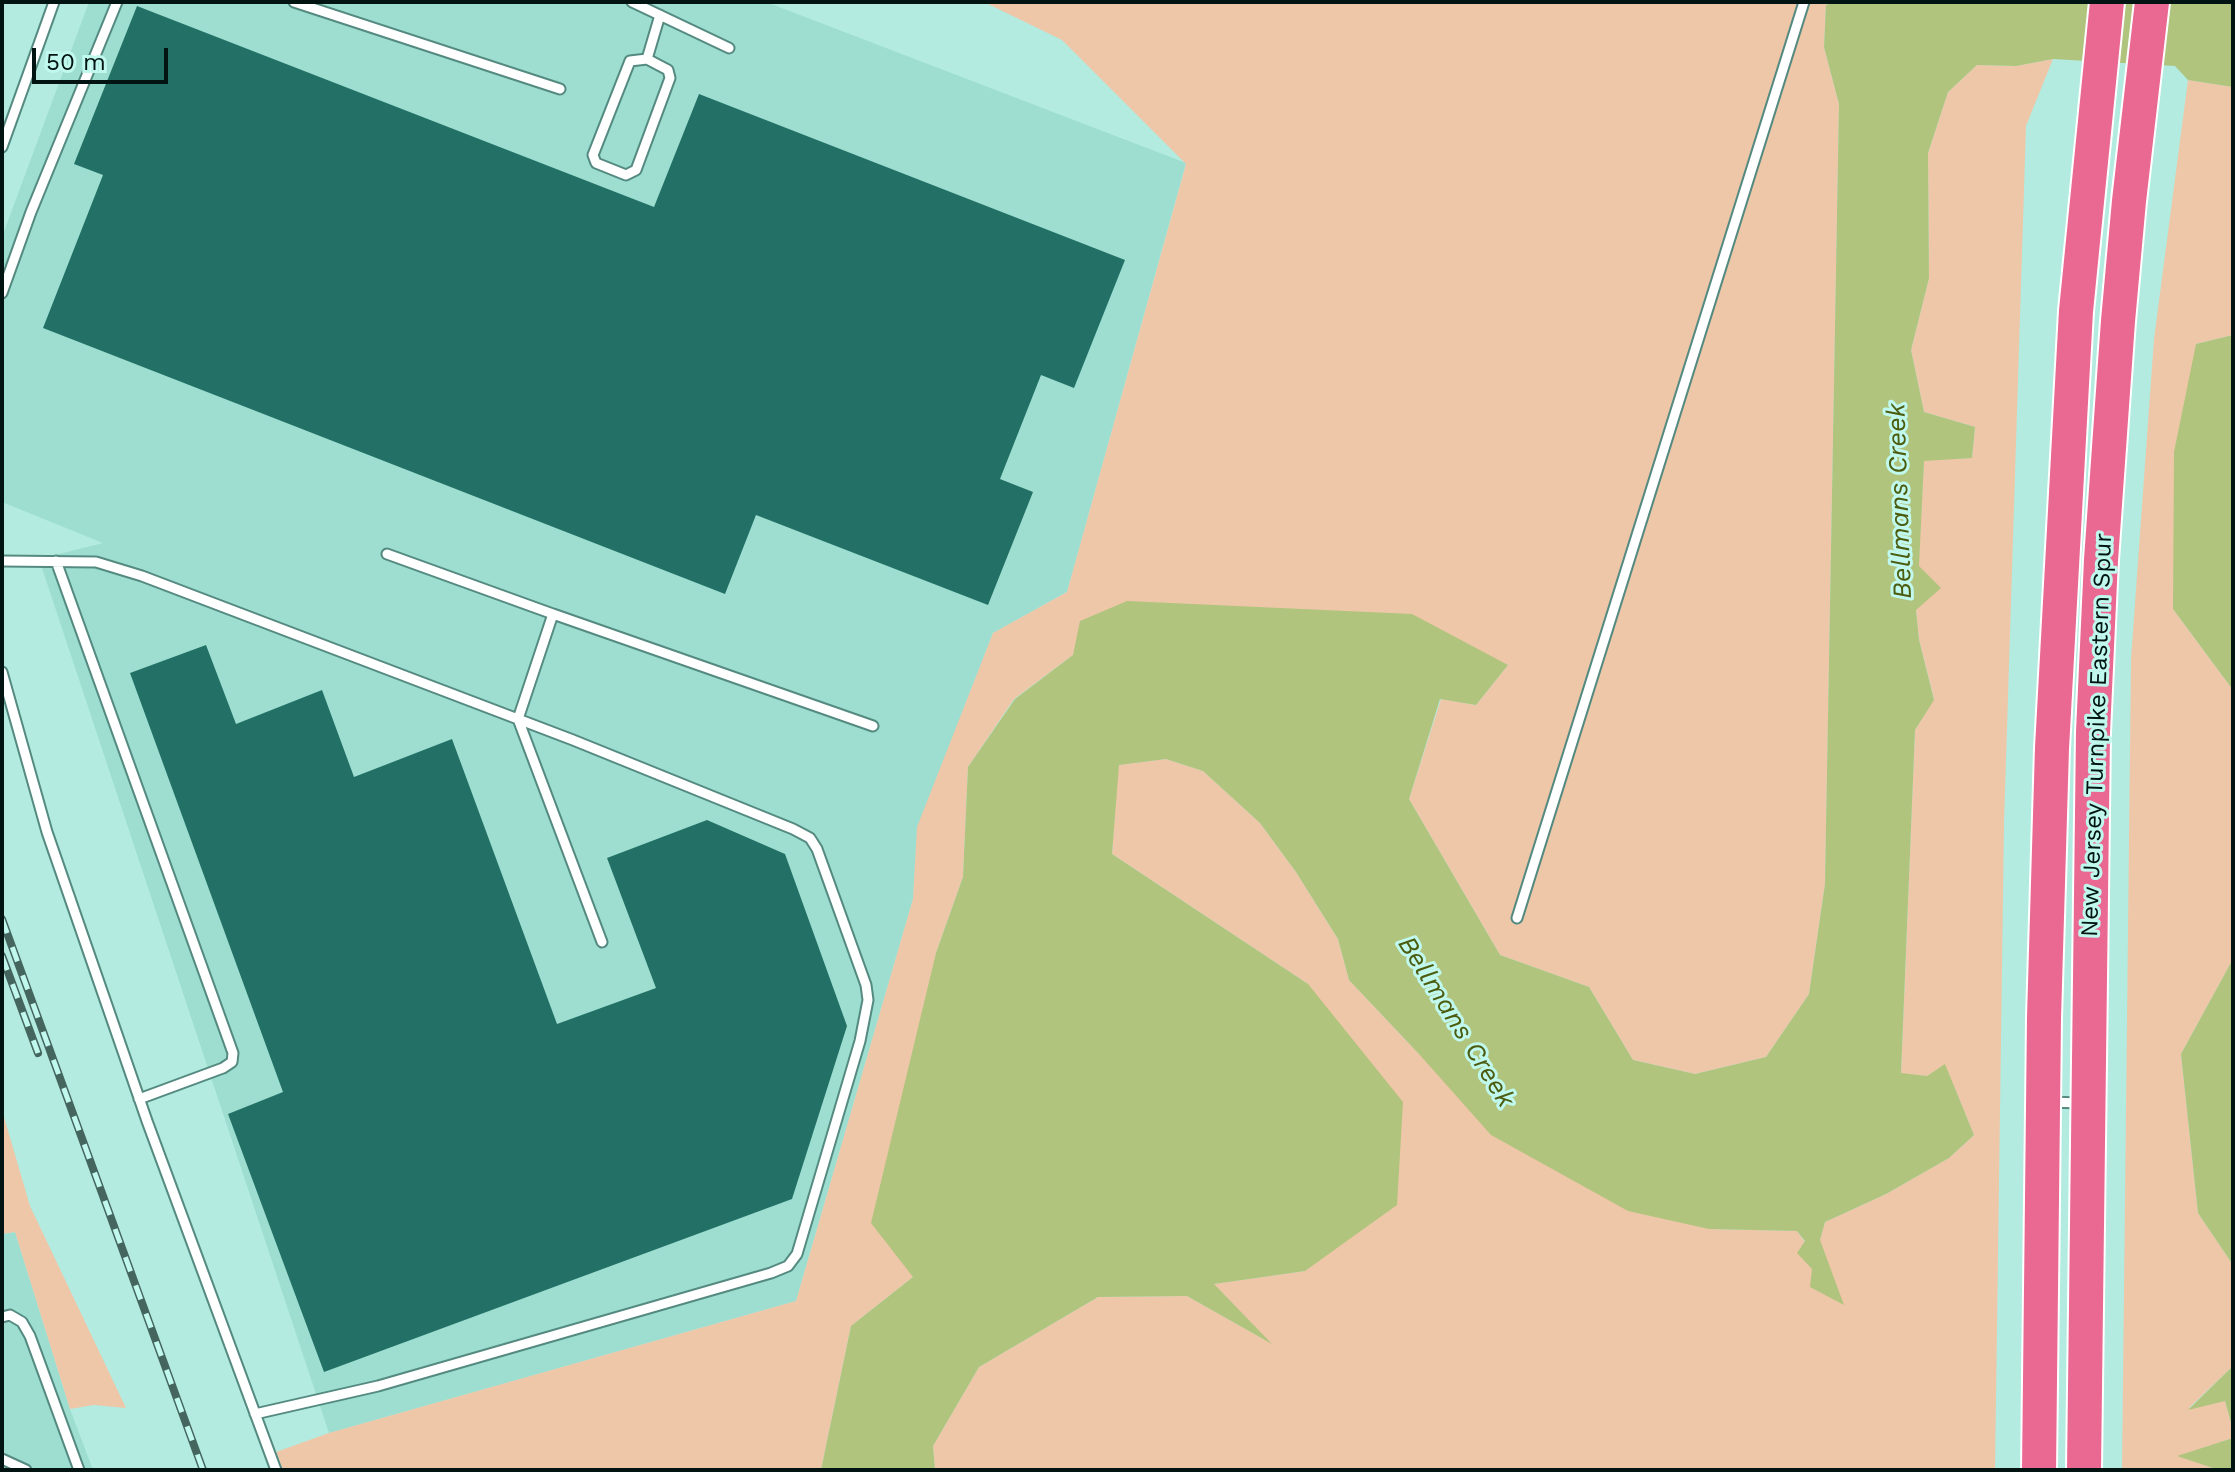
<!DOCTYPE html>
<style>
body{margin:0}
#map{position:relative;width:2235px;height:1472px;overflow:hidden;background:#b3ebe0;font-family:"Work Sans",sans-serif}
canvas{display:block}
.frame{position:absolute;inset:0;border:4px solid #011411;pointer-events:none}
.scale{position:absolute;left:32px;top:48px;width:136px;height:36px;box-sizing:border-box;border:4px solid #011411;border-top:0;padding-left:10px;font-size:24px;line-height:28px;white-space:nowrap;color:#011411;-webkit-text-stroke:6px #c0f8ed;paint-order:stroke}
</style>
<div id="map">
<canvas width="2235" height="1472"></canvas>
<div class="frame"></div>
<div class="scale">50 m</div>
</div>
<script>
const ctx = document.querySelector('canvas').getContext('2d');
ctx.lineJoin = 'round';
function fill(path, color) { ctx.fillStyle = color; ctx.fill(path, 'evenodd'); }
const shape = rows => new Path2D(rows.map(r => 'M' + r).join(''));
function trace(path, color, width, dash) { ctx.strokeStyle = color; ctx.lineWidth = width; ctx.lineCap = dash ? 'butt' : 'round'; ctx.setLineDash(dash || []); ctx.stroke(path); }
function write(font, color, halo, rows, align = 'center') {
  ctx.font = font + ' "Work Sans",sans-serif'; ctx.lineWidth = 6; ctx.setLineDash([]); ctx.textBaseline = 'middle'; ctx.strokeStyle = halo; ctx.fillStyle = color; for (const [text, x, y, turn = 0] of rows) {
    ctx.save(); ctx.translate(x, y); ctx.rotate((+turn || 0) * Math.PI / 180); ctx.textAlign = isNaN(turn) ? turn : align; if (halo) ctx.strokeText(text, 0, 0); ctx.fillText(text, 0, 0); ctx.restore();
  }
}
fill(shape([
 [89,2,766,2,1186,163,1067,592,993,633,918,827,913,899,796,1301,329,1433,39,559,103,543,2,502,2,237],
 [15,1232,70,1409,93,1470,2,1470,2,1234]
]), '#9dded1');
fill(shape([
 [984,2,1836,2,1826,5,1824,47,1839,104,1825,884,1809,994,1766,1057,1695,1074,1633,1060,1589,987,1500,955,1409,799,1441,699,1476,705,1508,665,1073,655,1014,699,968,767,963,877,936,953,913,1277,851,1326,821,1470,283,1470,276,1452,329,1433,796,1301,913,899,917,827,993,633,1067,592,1186,164,1062,40],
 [2053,59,2026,126,2004,823,1995,1470,935,1470,933,1446,979,1367,1098,1297,1187,1296,1269,1342,1213,1284,1305,1271,1308,984,1112,854,1118,765,1166,759,1203,771,1260,823,1296,872,1338,939,1349,980,1419,1054,1709,1229,1797,1231,1805,1242,1820,1240,1825,1222,1886,1194,1949,1158,1974,1135,1945,1065,1927,1076,1901,1074,1915,730,1934,699,1919,640,1916,610,1924,460,1972,458,1975,427,1924,412,1911,350,1929,278,1928,153,1948,92,1977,65,2016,66],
 [2188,80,2233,87,2233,335,2196,344,2173,609,2233,690,2233,959,2181,1054,2198,1213,2233,1265,2233,1366,2189,1408,2225,1401,2233,1430,2233,1438,2179,1456,2219,1470,2122,1470,2131,659,2154,339],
 [2,1110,30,1206,126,1408,94,1405,70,1409,15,1232,2,1234]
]), '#eec7a8');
fill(shape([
 [1836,2,2233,2,2233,87,2188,80,2175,66,2053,59,2016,66,1977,65,1948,92,1928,153,1929,278,1911,350,1924,412,1975,427,1972,458,1924,461,1919,566,1941,588,1916,610,1919,640,1934,700,1915,730,1901,1073,1927,1076,1945,1064,1974,1135,1949,1158,1886,1194,1825,1222,1820,1240,1844,1305,1810,1287,1812,1269,1797,1253,1805,1241,1797,1231,1709,1229,1628,1211,1491,1135,1419,1054,1349,980,1338,939,1296,872,1260,823,1203,771,1166,759,1119,765,1112,854,1308,984,1403,1102,1397,1205,1305,1271,1214,1284,1272,1344,1187,1296,1098,1297,979,1367,933,1446,935,1470,821,1470,851,1326,913,1277,871,1223,936,953,963,877,968,767,1015,699,1073,655,1080,621,1127,601,1412,614,1508,665,1476,705,1440,699,1409,799,1500,955,1589,987,1633,1060,1695,1074,1766,1057,1809,994,1825,884,1839,104,1824,47,1826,5],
 [2233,335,2233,690,2173,609,2174,452,2196,344],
 [2233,959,2233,1265,2198,1213,2181,1054],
 [2233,1366,2233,1430,2225,1401,2188,1410],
 [2233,1438,2233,1470,2219,1470,2177,1456]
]), '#b0c47e');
fill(shape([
 [137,6,654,207,699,94,1125,260,1074,388,1041,375,1000,479,1033,492,988,605,756,515,725,594,43,328,103,175,74,164],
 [206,645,236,724,322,690,354,777,452,739,557,1024,656,988,607,858,707,820,785,854,847,1026,792,1199,324,1372,228,1114,283,1092,130,673]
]), '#237166');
const lane = shape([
 [294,2,560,89],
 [632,2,729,48],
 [647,59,668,70,670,78,636,170,626,175,596,163,593,155,630,61,647,59,660,15],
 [2,147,54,2],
 [2,293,31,212,117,2],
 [387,554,553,614],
 [2,561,96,562,142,576,573,740,793,829,810,838,817,849,866,985,868,1000,860,1041,797,1254,788,1266,771,1273,378,1386,255,1414],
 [56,561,233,1053,232,1062,223,1068,139,1099],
 [2,672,47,832,147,1121,276,1470],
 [1517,918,1804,2],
 [602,942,518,719,553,614,873,726],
 [2048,1102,2081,1103],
 [2,1317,10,1315,22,1322,30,1336,79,1470],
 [2,1459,26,1470]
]);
const highway = shape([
 [2039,1470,2044,1018,2052,748,2076,311,2107,2],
 [2084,1470,2093,732,2101,560,2118,321,2129,201,2152,2]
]);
trace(lane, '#558a81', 13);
trace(highway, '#fff', 38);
trace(lane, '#fff', 9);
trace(highway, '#e96993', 34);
const rail = shape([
 [2,919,203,1470],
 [2,956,38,1053]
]);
trace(rail, '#44665f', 8);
trace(rail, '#c0f8ed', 5, [15]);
write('24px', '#011411', '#c0f8ed', [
 ["New Jersey Turnpike Eastern Spur",2097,735,-88]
]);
write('italic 26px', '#4c5c0e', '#c0f8ed', [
 ["Bellmans Creek",1900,501,-92],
 ["Bellmans Creek",1456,1022,58]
]);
</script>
